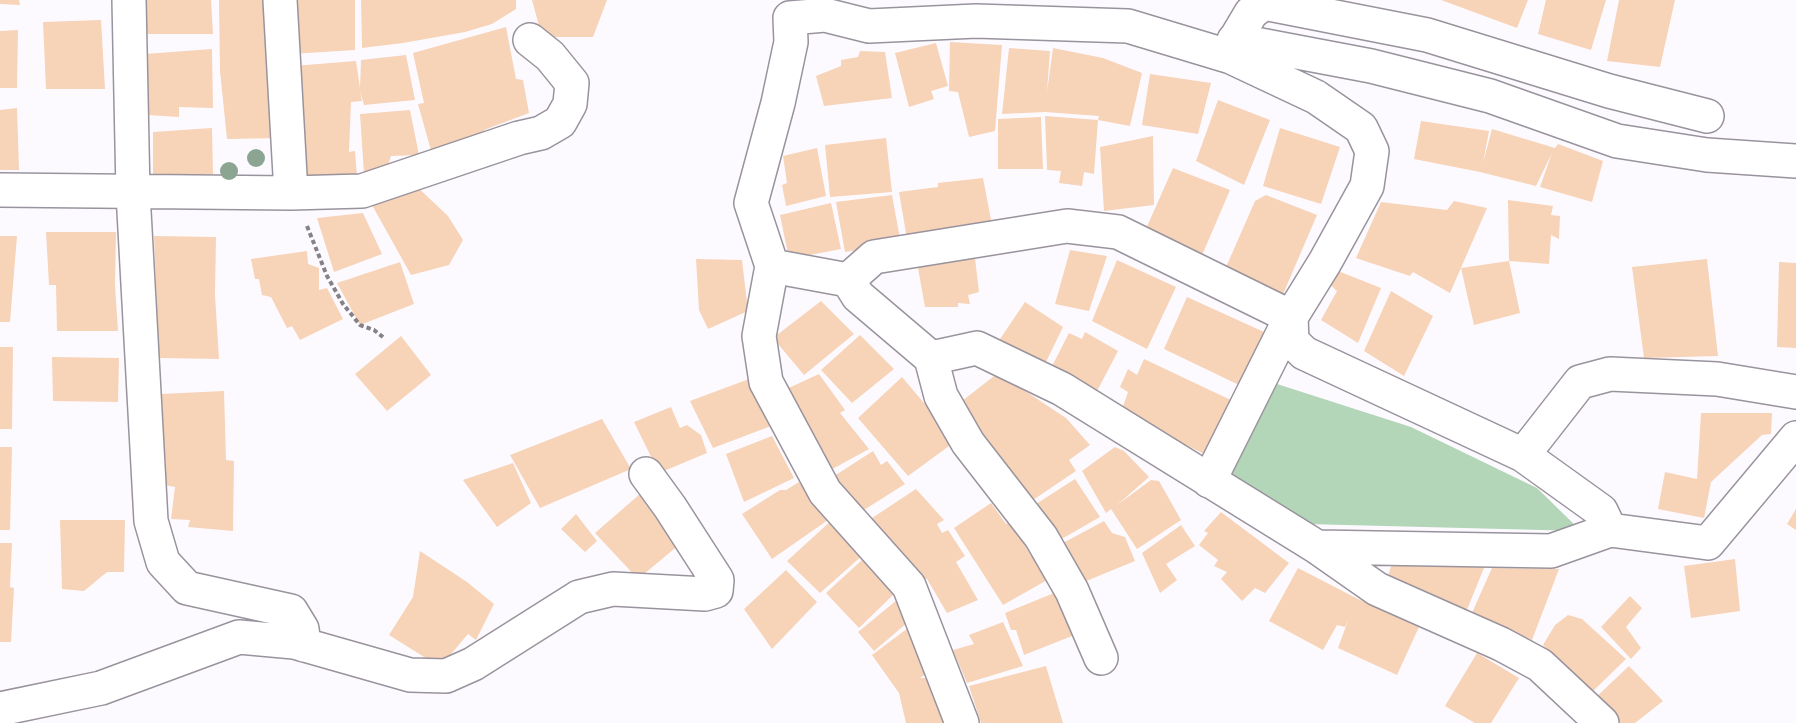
<!DOCTYPE html>
<style>
body{margin:0}
canvas{display:block;background:#fdfaff}
</style>
<canvas width="1796" height="723"></canvas>
<script>
const ctx = document.querySelector('canvas').getContext('2d');
ctx.lineJoin = 'round';
function fill(path, color) { ctx.fillStyle = color; ctx.fill(path, 'evenodd'); }
const shape = rows => new Path2D(rows.map(r => 'M' + r).join(''));
function trace(path, color, width, dash) { ctx.strokeStyle = color; ctx.lineWidth = width; ctx.lineCap = dash ? 'butt' : 'round'; ctx.setLineDash(dash || []); ctx.stroke(path); }
fill(shape([
 [1274,383,1411,427,1537,488,1581,531,1306,524,1227,472]
]), '#b4d6b8');
fill(shape([
 [0,0,19,0,20,5,0,4],
 [142,0,211,0,213,34,142,34],
 [219,0,269,0,282,138,227,139,220,71],
 [287,0,355,0,355,50,291,54],
 [361,0,516,0,516,9,492,24,465,32,403,43,362,48],
 [532,0,607,0,593,37,542,37],
 [1441,0,1528,0,1517,28],
 [1546,0,1606,0,1591,50,1538,34],
 [1619,0,1675,0,1660,67,1607,61],
 [101,20,105,89,46,89,43,22],
 [506,27,516,79,523,80,529,113,484,130,486,140,432,154,418,104,424,103,413,53],
 [18,30,17,88,0,88,0,31],
 [950,42,1002,45,995,131,969,137,958,92,949,91],
 [936,43,948,86,931,91,934,99,909,107,895,53],
 [1009,48,1050,51,1047,92,1053,48,1103,58,1142,73,1130,126,1098,120,1094,174,1084,172,1082,186,1059,183,1061,171,1047,170,1045,116,1098,120,1099,116,1045,112,1002,114],
 [212,49,213,108,179,107,179,117,147,115,145,54],
 [860,51,885,52,892,98,824,106,816,76,841,66,841,60,858,57],
 [406,55,415,100,364,105,360,90,362,101,351,102,349,152,355,151,357,176,298,185,293,66,356,61,360,88,361,60],
 [1150,74,1211,83,1198,134,1142,125],
 [1218,100,1270,120,1244,185,1196,161],
 [17,108,19,170,0,170,0,110],
 [410,110,419,155,391,156,386,172,364,174,360,114],
 [1041,117,1043,169,998,169,998,119],
 [1421,121,1489,131,1483,163,1492,129,1555,148,1558,144,1603,161,1592,202,1540,187,1552,153,1536,186,1480,172,1414,159],
 [212,128,213,174,153,175,153,132],
 [1280,128,1340,147,1321,204,1263,186],
 [1153,136,1154,205,1104,211,1100,147],
 [886,138,892,192,830,197,825,145],
 [817,148,826,196,786,206,782,185,787,183,783,156],
 [1173,168,1230,190,1200,260,1145,231],
 [983,178,992,225,907,239,899,192,938,187,938,183],
 [413,183,448,216,463,240,449,265,411,275,372,205],
 [892,195,901,244,845,252,836,202],
 [1266,195,1317,215,1281,299,1223,274,1255,201],
 [1508,200,1553,206,1551,215,1560,216,1559,239,1551,235,1549,264,1509,261],
 [1454,201,1487,208,1450,293,1413,272,1410,276,1356,258,1381,202,1447,210],
 [831,203,841,249,789,259,780,215],
 [363,213,382,254,334,272,317,218],
 [46,232,116,232,115,285,118,331,57,331,56,285,49,285],
 [0,236,17,236,10,322,0,322],
 [154,236,216,237,215,295,219,359,159,358],
 [974,250,979,292,968,295,970,304,958,303,958,307,925,307,916,257],
 [1070,250,1107,256,1089,311,1055,304],
 [307,251,308,264,319,268,319,290,327,288,343,319,300,340,292,326,287,328,271,297,262,295,259,279,255,279,251,259],
 [696,259,742,260,748,311,708,329,699,310],
 [1707,259,1718,356,1644,358,1632,267],
 [1117,260,1176,287,1147,349,1092,321],
 [1509,261,1520,313,1474,325,1461,268],
 [400,262,414,304,360,325,337,283],
 [1779,262,1796,263,1796,348,1777,347],
 [1338,271,1381,288,1358,343,1321,320,1337,291,1328,283],
 [1391,291,1433,316,1404,376,1364,351],
 [1187,297,1264,332,1239,385,1164,349],
 [821,301,854,334,804,375,773,338],
 [1025,302,1063,327,1044,366,998,342],
 [1085,332,1118,351,1095,395,1050,370,1069,333,1082,339],
 [860,335,894,369,852,403,821,370],
 [401,336,431,375,387,411,355,374],
 [0,347,13,347,12,429,0,429],
 [52,357,119,358,118,402,53,401],
 [1144,359,1233,401,1206,455,1121,412,1128,392,1120,387,1128,369,1137,375],
 [998,373,1066,418,1090,445,1069,460,1076,471,1030,502,953,408],
 [819,374,845,410,840,413,869,449,827,472,780,392],
 [902,377,956,441,908,476,858,418],
 [749,379,771,426,713,448,690,401],
 [224,391,226,460,234,461,233,531,188,527,190,520,171,519,175,487,164,485,166,460,163,461,161,394],
 [671,407,680,428,687,425,701,435,707,453,659,473,634,422],
 [1701,413,1772,413,1771,434,1762,435,1711,482,1704,518,1658,509,1665,472,1697,479],
 [602,419,631,469,540,508,510,455],
 [772,436,794,478,744,502,726,454],
 [0,447,12,447,10,530,0,530],
 [1115,447,1124,451,1149,477,1117,505,1151,480,1159,481,1181,520,1137,549,1111,509,1106,513,1082,471],
 [873,451,881,465,887,461,905,484,856,515,828,480],
 [513,463,531,503,497,527,463,480],
 [1075,479,1100,517,1058,541,1036,504],
 [799,482,828,520,772,559,742,514,780,490,786,490],
 [916,489,944,520,937,524,942,533,948,530,965,556,956,562,978,600,947,613,927,579,918,577,898,548,869,520],
 [640,494,680,544,638,579,595,533],
 [991,503,1006,524,1011,521,1031,556,1036,553,1049,579,1003,605,954,528],
 [1796,509,1796,530,1787,524],
 [1221,512,1289,563,1265,593,1255,588,1242,601,1221,579,1227,572,1214,566,1218,560,1199,545,1208,533,1204,531],
 [576,514,597,541,585,552,561,529],
 [833,519,864,554,820,593,787,561],
 [60,520,125,520,124,572,107,572,84,591,62,589],
 [1104,521,1112,533,1125,537,1135,561,1079,584,1063,543],
 [1181,525,1195,546,1166,564,1177,580,1160,593,1142,553],
 [0,543,12,543,10,587,14,588,11,642,0,642],
 [420,551,467,582,494,604,476,640,468,634,440,667,389,635,413,597],
 [1394,554,1486,563,1464,617,1387,581],
 [863,559,895,593,859,628,826,593],
 [1735,559,1740,611,1691,618,1684,566],
 [1298,568,1358,599,1419,627,1397,675,1338,648,1349,618,1345,627,1337,625,1323,650,1269,621],
 [1492,568,1559,569,1532,640,1471,615],
 [786,570,817,602,772,649,744,609],
 [1059,591,1077,634,1024,655,1016,630,1011,630,1005,613],
 [1630,596,1642,608,1626,627,1641,648,1631,659,1601,627],
 [897,600,914,617,874,651,858,632],
 [1568,615,1582,619,1626,659,1590,694,1543,645,1555,625],
 [916,622,937,666,920,678,943,678,954,723,906,723,899,693,872,655],
 [1003,622,1023,666,967,683,953,650,974,644,969,635],
 [1477,653,1519,678,1491,723,1475,723,1445,706],
 [1046,666,1063,723,981,723,969,686],
 [1629,666,1663,701,1635,723,1614,723,1593,700]
]), '#f7d3b8');
const minor = shape([
 [129,0,133,193,151,521,163,562,187,588,291,611,302,629,304,645],
 [280,0,291,193],
 [1234,40,1371,66,1490,96,1617,141,1707,155,1796,161],
 [1226,55,1251,13,1264,3,1427,35,1609,91,1707,116],
 [0,190,291,193,362,191,519,138,541,133,560,122,570,104,572,83,550,56,530,40],
 [772,266,848,280,874,257,1067,226,1118,232,1291,317],
 [848,280,858,296,931,358,941,396,968,443,1041,537,1072,591,1101,658],
 [1291,317,1292,341,1304,353,1523,455,1601,511,1610,530],
 [931,358,977,348,1062,389,1317,547,1551,551,1610,530,1708,543,1796,438],
 [1523,455,1580,382,1610,374,1717,379,1796,392],
 [1317,547,1377,589,1501,644,1540,665,1602,723],
 [0,709,101,688,239,637,294,642,410,675,446,676,473,664,579,597,613,589,705,594,716,591,717,580,670,507,646,474],
 [962,723,909,586,825,492,766,382,759,336,772,266,751,203,778,103,791,42,790,18,825,15,869,26,976,21,1128,26,1231,57,1316,97,1361,128,1372,151,1367,186,1325,262,1291,317,1209,481]
]);
trace(minor, '#99939d', 36);
trace(shape([
 [307,226,327,276,343,304,360,325,374,330,383,337]
]), '#858287', 4, [4.5, 3]);
trace(minor, '#fff', 33);
ctx.fillStyle = '#8ca592';
for (const [x, y] of [
 [256,158],
 [229,171]
]) { ctx.beginPath(); ctx.arc(x, y, 9, 0, 2 * Math.PI); ctx.fill(); }
</script>
